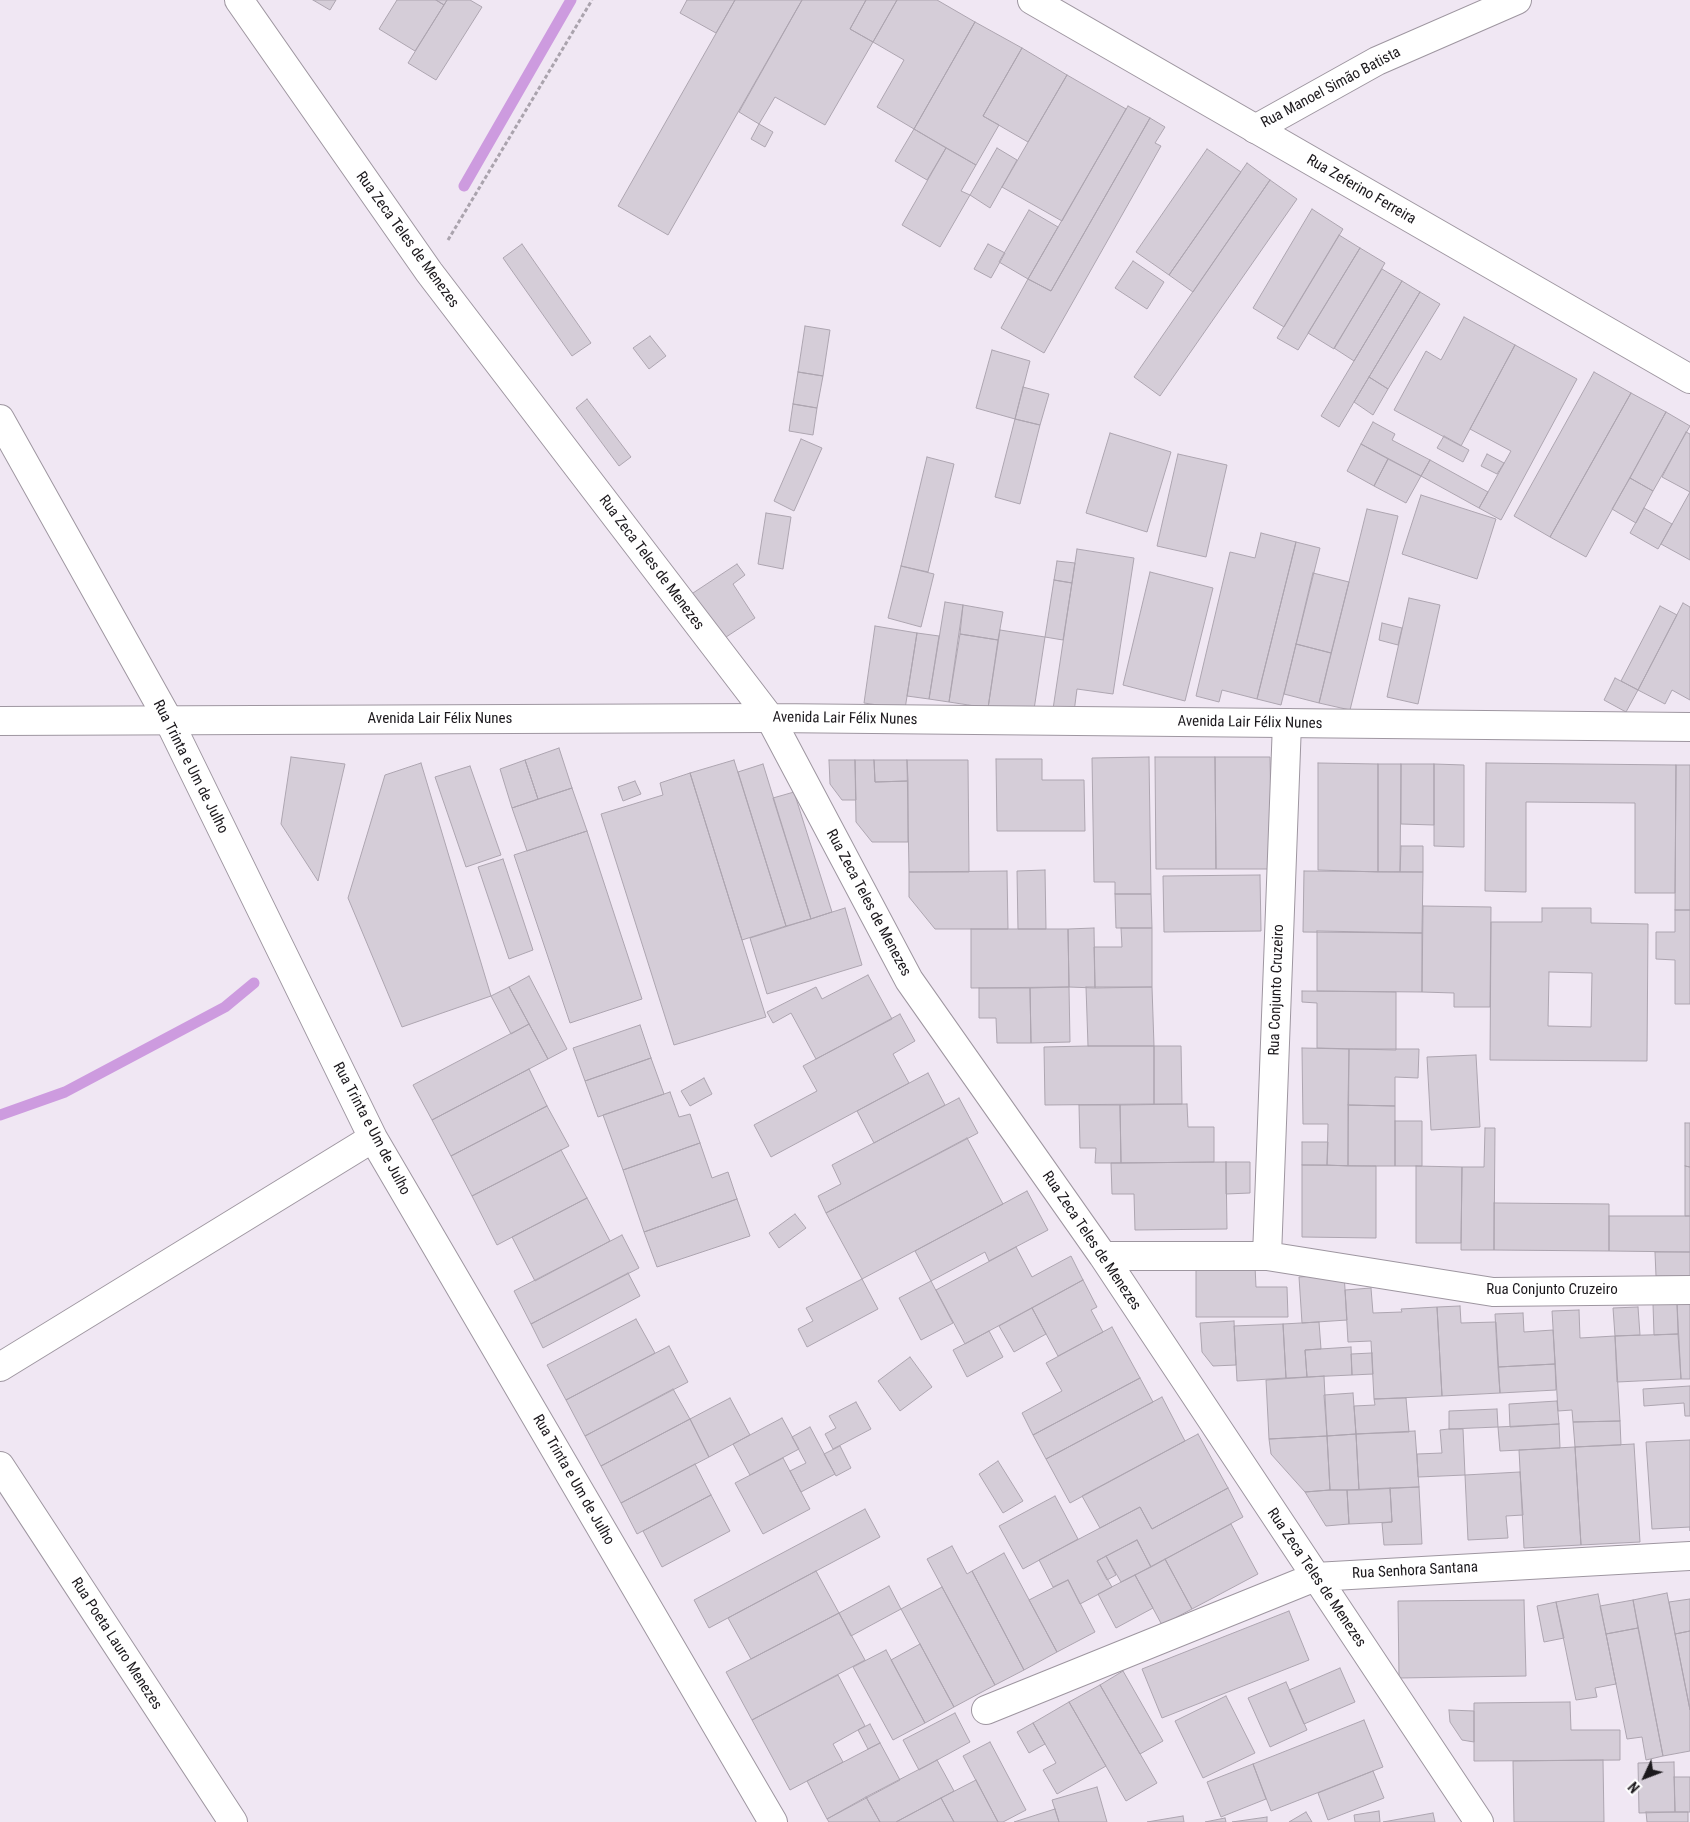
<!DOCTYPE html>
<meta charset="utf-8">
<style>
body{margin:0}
#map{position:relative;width:1690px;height:1822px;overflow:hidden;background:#f0e7f3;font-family:"Roboto Condensed",sans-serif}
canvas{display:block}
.north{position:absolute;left:1620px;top:1752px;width:50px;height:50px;-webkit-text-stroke:4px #fff;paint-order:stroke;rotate:227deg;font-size:14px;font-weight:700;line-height:20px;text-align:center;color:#1c191d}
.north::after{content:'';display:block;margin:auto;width:18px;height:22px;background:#1c191d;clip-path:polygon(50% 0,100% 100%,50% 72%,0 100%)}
</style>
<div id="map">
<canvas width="1690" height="1822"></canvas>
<div class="north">N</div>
</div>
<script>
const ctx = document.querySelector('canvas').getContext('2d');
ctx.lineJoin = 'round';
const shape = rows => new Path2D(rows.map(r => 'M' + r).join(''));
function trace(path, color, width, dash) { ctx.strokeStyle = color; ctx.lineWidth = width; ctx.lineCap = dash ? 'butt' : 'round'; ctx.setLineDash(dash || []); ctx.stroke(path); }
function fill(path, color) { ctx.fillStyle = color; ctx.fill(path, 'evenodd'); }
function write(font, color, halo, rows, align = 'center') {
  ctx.font = font + ' "Roboto Condensed",sans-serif'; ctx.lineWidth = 4; ctx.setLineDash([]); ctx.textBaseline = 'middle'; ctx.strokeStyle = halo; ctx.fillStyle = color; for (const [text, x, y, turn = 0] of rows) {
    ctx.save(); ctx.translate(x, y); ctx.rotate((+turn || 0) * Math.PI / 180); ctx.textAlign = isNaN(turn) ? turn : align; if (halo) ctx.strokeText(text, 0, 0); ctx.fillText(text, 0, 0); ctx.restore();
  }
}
trace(shape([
 [464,186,571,0],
 [0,1115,65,1092,225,1007,254,983]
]), '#cd9bdf', 11);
const building = shape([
 [313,0,336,0,330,10,313,0],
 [397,0,436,0,444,5,415,51,379,29,397,0],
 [436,0,447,0,444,5,436,0],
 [447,0,470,0,482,7,436,80,408,63,447,0],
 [687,0,735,0,716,33,680,13,687,0],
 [735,0,802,0,668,235,618,206,735,0],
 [802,0,866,0,850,29,873,42,825,125,775,97,759,124,739,112,802,0],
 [866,0,897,0,873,42,850,29,866,0],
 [897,0,937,0,975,22,914,129,877,107,904,60,873,42,897,0],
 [975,22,1022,48,983,116,999,125,976,165,914,129,975,22],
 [1022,48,1067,75,1028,142,983,116,1022,48],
 [1067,75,1126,109,1062,221,1002,187,1067,75],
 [1128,106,1150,118,1051,291,1028,279,1128,106],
 [1150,118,1165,127,1155,143,1161,146,1044,353,1001,328,1028,279,1051,291,1150,118],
 [759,124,773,132,765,147,751,139,759,124],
 [914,129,946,148,927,180,895,161,914,129],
 [946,148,976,165,961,191,970,195,940,247,902,225,946,148],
 [997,148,1017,160,990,208,970,195,997,148],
 [1207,149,1241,172,1169,275,1136,252,1207,149],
 [1247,163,1270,180,1193,292,1169,275,1247,163],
 [1270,180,1297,199,1160,396,1134,377,1270,180],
 [1312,209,1343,229,1284,327,1253,308,1312,209],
 [1029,210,1058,227,1028,279,999,262,1029,210],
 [1339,235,1360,248,1298,350,1277,338,1339,235],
 [522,244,591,343,572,356,503,258,522,244],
 [988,244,1005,253,991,278,974,269,988,244],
 [1360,248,1385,263,1334,349,1308,333,1360,248],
 [1133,261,1164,282,1147,309,1115,288,1133,261],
 [1382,269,1402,281,1354,361,1334,348,1382,269],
 [1402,281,1420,292,1339,427,1321,416,1402,281],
 [1420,292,1440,304,1388,389,1369,377,1420,292],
 [1464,317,1515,345,1461,446,1394,410,1426,351,1441,360,1464,317],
 [805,326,830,330,823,376,798,372,805,326],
 [650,336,666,356,649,369,633,348,650,336],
 [1515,345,1577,379,1501,520,1479,508,1511,451,1470,429,1515,345],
 [992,350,1030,361,1015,419,976,408,992,350],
 [798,372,823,376,817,408,793,404,798,372],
 [1594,372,1631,393,1550,537,1514,516,1594,372],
 [1369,377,1388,389,1373,415,1354,402,1369,377],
 [1023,387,1049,394,1040,425,1015,419,1023,387],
 [1631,393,1666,412,1586,557,1550,537,1631,393],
 [587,399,631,457,619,466,576,408,587,399],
 [793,404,817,408,813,435,789,431,793,404],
 [1666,412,1690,426,1653,491,1630,478,1666,412],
 [1015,419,1040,425,1020,504,995,497,1015,419],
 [1373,422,1395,434,1392,440,1430,460,1421,476,1361,444,1373,422],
 [1686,432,1690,434,1690,492,1662,477,1686,432],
 [1110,433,1171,452,1147,532,1086,513,1110,433],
 [1444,436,1469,450,1463,462,1437,448,1444,436],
 [801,439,822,448,794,511,774,501,801,439],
 [1361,444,1388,459,1374,486,1347,471,1361,444],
 [1178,454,1227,465,1206,557,1157,546,1178,454],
 [1487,454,1504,463,1497,474,1481,466,1487,454],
 [927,457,954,464,928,572,901,566,927,457],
 [1388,459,1421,476,1406,503,1374,486,1388,459],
 [1430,460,1488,492,1479,508,1421,476,1430,460],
 [1630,478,1653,491,1636,523,1612,509,1630,478],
 [1690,492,1690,560,1661,544,1690,492],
 [1421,495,1496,519,1477,579,1402,554,1421,495],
 [1644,508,1672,524,1658,549,1630,533,1644,508],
 [1367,509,1398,516,1350,710,1319,703,1367,509],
 [766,513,791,517,783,569,758,564,766,513],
 [1261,533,1296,542,1257,699,1222,690,1219,702,1196,696,1230,552,1255,558,1261,533],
 [1296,542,1320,548,1281,705,1257,699,1296,542],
 [1077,549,1134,558,1113,694,1077,689,1074,712,1053,709,1077,549],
 [1057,561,1075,563,1072,583,1054,580,1057,561],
 [737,564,745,575,733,584,755,618,720,641,690,595,737,564],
 [901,566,934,574,921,627,888,618,901,566],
 [1150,572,1213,588,1185,701,1123,685,1150,572],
 [1313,573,1349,582,1331,653,1296,644,1313,573],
 [1054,580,1072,583,1063,640,1045,637,1054,580],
 [1409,598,1440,605,1418,704,1387,697,1409,598],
 [945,602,963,605,949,702,929,699,945,602],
 [1683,603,1690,607,1690,700,1672,690,1665,704,1638,690,1683,603],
 [963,605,1003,612,998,640,960,634,963,605],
 [1660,606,1677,615,1638,690,1621,681,1660,606],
 [1382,623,1402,628,1398,645,1379,640,1382,623],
 [875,626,917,633,905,709,864,703,875,626],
 [1000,630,1045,637,1033,716,988,708,1000,630],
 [917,633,939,636,929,699,907,696,917,633],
 [960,634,998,640,988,708,949,702,960,634],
 [1296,644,1331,653,1319,703,1284,694,1296,644],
 [1615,678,1638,690,1626,712,1604,700,1615,678],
 [559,748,572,788,538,799,525,760,559,748],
 [291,757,345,764,318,881,281,824,291,757],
 [1149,757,1151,894,1115,894,1115,882,1094,882,1092,758,1149,757],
 [1155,757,1215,757,1216,869,1156,869,1155,757],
 [1215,757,1270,757,1272,869,1216,869,1215,757],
 [996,759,1042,759,1042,780,1084,780,1085,831,997,831,996,759],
 [525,760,538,799,512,808,500,769,525,760],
 [734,760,786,926,742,940,690,773,734,760],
 [829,760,855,760,856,800,842,800,830,784,829,760],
 [855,760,874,760,875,782,908,781,908,842,872,842,856,822,855,760],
 [874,760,907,760,908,781,875,782,874,760],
 [907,760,968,760,969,872,909,872,907,760],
 [421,763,491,996,402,1027,348,898,385,775,421,763],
 [1318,763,1378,764,1378,872,1318,870,1318,763],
 [1486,763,1676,765,1675,893,1635,893,1635,803,1526,802,1526,892,1485,891,1486,763],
 [763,764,811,919,786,926,738,772,763,764],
 [1378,764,1401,764,1400,872,1378,872,1378,764],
 [1401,764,1434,764,1434,825,1401,824,1401,764],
 [1434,764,1464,765,1464,847,1434,846,1434,764],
 [1676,765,1690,765,1690,910,1675,910,1676,765],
 [470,766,501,855,466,867,435,777,470,766],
 [690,773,766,1017,674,1045,601,814,663,795,660,783,690,773],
 [635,781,641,794,623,801,618,787,635,781],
 [572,788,587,831,527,851,512,808,572,788],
 [794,792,832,912,811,919,773,798,794,792],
 [587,831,642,999,570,1023,514,855,587,831],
 [1401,846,1423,846,1423,872,1400,872,1401,846],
 [503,859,533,950,509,959,478,867,503,859],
 [1045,870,1046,929,1018,929,1017,871,1045,870],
 [1007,871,1008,929,935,929,909,897,909,872,1007,871],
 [1304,871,1423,872,1422,933,1303,932,1304,871],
 [1260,875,1261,931,1164,932,1163,876,1260,875],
 [1115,894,1151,894,1152,928,1116,928,1115,894],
 [1423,906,1491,907,1490,1007,1454,1007,1454,993,1422,992,1423,906],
 [845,908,862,965,767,994,750,938,845,908],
 [1542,908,1591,908,1591,923,1648,924,1647,1061,1490,1060,1491,922,1542,922,1542,908],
 [1549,972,1592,973,1591,1027,1548,1026,1549,972],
 [1675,910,1690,910,1690,1004,1675,1004,1675,960,1656,959,1656,932,1675,932,1675,910],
 [1094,928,1095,988,1069,987,1068,929,1094,928],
 [1121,928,1152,928,1152,987,1095,988,1094,947,1122,947,1121,928],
 [971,929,1068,929,1069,987,971,988,971,929],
 [1317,931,1422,933,1422,992,1317,991,1317,931],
 [868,975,892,1019,816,1059,791,1013,773,1023,767,1012,816,987,822,999,868,975],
 [529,976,567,1049,548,1059,509,987,529,976],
 [509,987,529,1024,511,1034,491,996,509,987],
 [1069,987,1070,1042,1031,1043,1030,988,1069,987],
 [1086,987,1152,987,1154,1046,1088,1046,1086,987],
 [979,988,1030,988,1031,1043,997,1043,996,1018,979,1018,979,988],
 [1302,991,1396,992,1396,1050,1317,1048,1317,1003,1302,1002,1302,991],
 [900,1014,915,1041,893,1054,909,1083,771,1157,754,1125,817,1091,803,1066,900,1014],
 [529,1024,548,1059,432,1120,413,1085,529,1024],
 [640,1025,651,1058,585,1081,573,1048,640,1025],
 [1088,1046,1154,1046,1154,1104,1045,1105,1044,1047,1088,1046],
 [1154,1046,1181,1046,1182,1104,1154,1104,1154,1046],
 [1302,1048,1349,1049,1348,1166,1327,1165,1328,1124,1303,1124,1302,1048],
 [1349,1049,1419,1049,1418,1078,1395,1077,1395,1106,1348,1105,1349,1049],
 [1476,1055,1480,1127,1431,1130,1427,1057,1476,1055],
 [651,1058,664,1094,598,1117,585,1081,651,1058],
 [529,1069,547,1106,451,1156,432,1120,529,1069],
 [928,1073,945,1105,874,1143,857,1111,928,1073],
 [704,1078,712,1094,690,1106,681,1091,704,1078],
 [670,1092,679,1117,690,1114,700,1143,623,1170,603,1115,670,1092],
 [959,1098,978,1133,826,1213,818,1196,841,1184,832,1165,959,1098],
 [1187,1104,1188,1127,1214,1127,1214,1162,1121,1163,1120,1105,1187,1104],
 [1079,1105,1120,1105,1121,1163,1095,1163,1096,1148,1080,1148,1079,1105],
 [1348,1105,1395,1106,1395,1166,1348,1166,1348,1105],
 [547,1106,569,1146,472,1196,451,1156,547,1106],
 [1395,1121,1422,1121,1422,1166,1395,1166,1395,1121],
 [1685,1123,1690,1123,1690,1167,1685,1166,1685,1123],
 [1485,1128,1495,1128,1494,1250,1461,1250,1462,1167,1484,1167,1485,1128],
 [967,1138,1003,1204,862,1279,826,1213,967,1138],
 [1302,1142,1328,1142,1327,1165,1302,1165,1302,1142],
 [700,1143,712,1178,728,1172,737,1199,644,1232,623,1170,700,1143],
 [561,1150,587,1198,497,1245,472,1196,561,1150],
 [1226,1162,1227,1229,1135,1230,1134,1194,1112,1194,1111,1163,1226,1162],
 [1226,1162,1250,1162,1250,1193,1226,1194,1226,1162],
 [1302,1165,1376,1166,1376,1238,1302,1237,1302,1165],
 [1416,1166,1462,1167,1461,1243,1416,1243,1416,1166],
 [1685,1166,1690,1167,1690,1216,1685,1216,1685,1166],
 [1027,1191,1048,1230,989,1261,985,1252,931,1281,915,1251,1027,1191],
 [587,1198,610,1241,535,1281,512,1237,587,1198],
 [737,1199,750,1236,657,1267,644,1232,737,1199],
 [1494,1203,1609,1204,1609,1251,1494,1250,1494,1203],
 [795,1214,806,1228,779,1248,769,1233,795,1214],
 [1609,1216,1690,1216,1690,1252,1609,1251,1609,1216],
 [622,1235,639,1268,531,1324,514,1291,622,1235],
 [1016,1247,1032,1277,1071,1256,1083,1280,965,1344,936,1290,1016,1247],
 [1655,1252,1690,1252,1690,1276,1656,1276,1655,1252],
 [1255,1266,1256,1287,1287,1287,1288,1317,1196,1317,1196,1267,1255,1266],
 [628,1273,640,1296,543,1348,531,1324,628,1273],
 [1344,1274,1347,1320,1302,1323,1299,1277,1344,1274],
 [862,1279,878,1309,807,1347,798,1329,813,1321,806,1308,862,1279],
 [1083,1280,1097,1307,1091,1310,1103,1332,1058,1356,1032,1308,1083,1280],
 [931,1281,953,1323,921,1340,899,1298,931,1281],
 [1371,1288,1373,1313,1402,1312,1401,1309,1437,1307,1442,1396,1374,1399,1371,1341,1348,1342,1345,1290,1371,1288],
 [1677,1303,1690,1303,1690,1379,1681,1379,1677,1303],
 [1677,1303,1678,1334,1654,1335,1653,1304,1677,1303],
 [1460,1306,1461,1323,1496,1322,1500,1393,1442,1396,1437,1307,1460,1306],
 [1638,1307,1640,1335,1615,1336,1613,1308,1638,1307],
 [1032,1308,1046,1334,1014,1352,999,1326,1032,1308],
 [1579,1310,1580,1338,1615,1336,1620,1421,1573,1422,1572,1410,1558,1411,1552,1311,1579,1310],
 [1523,1313,1524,1332,1553,1330,1555,1364,1498,1367,1495,1314,1523,1313],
 [636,1319,655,1353,566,1400,547,1365,636,1319],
 [1234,1321,1236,1365,1213,1366,1202,1352,1200,1323,1234,1321],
 [1319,1322,1321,1349,1305,1350,1307,1377,1286,1378,1283,1324,1319,1322],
 [1283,1324,1286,1378,1237,1381,1234,1326,1283,1324],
 [1112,1327,1140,1378,1033,1435,1022,1413,1062,1391,1046,1363,1112,1327],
 [989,1331,1003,1357,967,1377,953,1350,989,1331],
 [1678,1334,1681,1379,1617,1382,1615,1336,1678,1334],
 [669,1346,688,1382,585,1436,566,1400,669,1346],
 [1351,1347,1352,1375,1307,1377,1305,1350,1351,1347],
 [1372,1353,1373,1374,1352,1375,1351,1354,1372,1353],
 [910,1357,932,1387,900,1411,878,1381,910,1357],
 [1555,1364,1556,1390,1500,1393,1498,1367,1555,1364],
 [1324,1376,1327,1436,1269,1439,1266,1380,1324,1376],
 [1140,1378,1153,1402,1046,1459,1033,1435,1140,1378],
 [1690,1386,1690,1416,1685,1416,1684,1403,1644,1406,1643,1389,1690,1386],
 [673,1389,690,1419,601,1466,585,1436,673,1389],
 [1353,1393,1356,1434,1327,1436,1324,1395,1353,1393],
 [1162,1397,1185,1441,1070,1503,1046,1459,1162,1397],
 [730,1398,750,1435,709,1457,690,1419,730,1398],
 [1406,1398,1409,1432,1356,1434,1354,1406,1375,1405,1374,1399,1406,1398],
 [1557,1401,1559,1424,1510,1427,1509,1404,1557,1401],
 [856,1402,871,1429,833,1449,825,1434,836,1428,829,1416,856,1402],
 [1497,1409,1498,1427,1449,1429,1449,1411,1497,1409],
 [782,1418,799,1449,750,1475,733,1444,782,1418],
 [690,1419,709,1457,621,1503,601,1466,690,1419],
 [1620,1421,1621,1445,1575,1447,1573,1422,1620,1421],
 [1559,1424,1560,1448,1500,1451,1498,1427,1559,1424],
 [810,1427,835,1474,801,1492,790,1471,806,1463,792,1437,810,1427],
 [1449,1429,1463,1429,1465,1475,1418,1477,1417,1454,1442,1453,1440,1430,1449,1429],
 [1415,1431,1419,1487,1359,1490,1356,1434,1415,1431],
 [1198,1434,1228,1488,1152,1529,1140,1507,1100,1528,1082,1496,1198,1434],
 [1356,1434,1359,1490,1330,1490,1327,1436,1356,1434],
 [1327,1436,1330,1490,1305,1492,1271,1454,1269,1439,1327,1436],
 [1690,1440,1690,1531,1690,1527,1652,1529,1646,1442,1690,1440],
 [1634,1444,1640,1542,1581,1545,1575,1447,1634,1444],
 [840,1446,851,1468,836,1476,824,1454,840,1446],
 [1575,1447,1581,1545,1524,1548,1519,1450,1575,1447],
 [783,1458,810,1509,763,1534,735,1483,783,1458],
 [998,1461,1023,1501,1003,1513,979,1474,998,1461],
 [695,1464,711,1495,637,1534,621,1503,695,1464],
 [1520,1472,1523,1515,1506,1516,1508,1538,1468,1540,1465,1475,1520,1472],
 [1419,1487,1422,1544,1384,1545,1382,1523,1392,1522,1390,1488,1419,1487],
 [1228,1488,1243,1517,1151,1567,1137,1540,1097,1561,1112,1587,1080,1604,1068,1580,1053,1587,1039,1560,1140,1507,1152,1529,1228,1488],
 [1390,1488,1392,1522,1349,1524,1347,1490,1390,1488],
 [1330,1490,1347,1490,1349,1524,1326,1526,1305,1492,1330,1490],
 [711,1495,730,1531,662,1567,643,1531,711,1495],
 [1055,1496,1078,1539,1023,1569,999,1526,1055,1496],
 [865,1509,880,1537,709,1628,694,1600,865,1509],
 [1231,1524,1258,1574,1192,1609,1165,1559,1231,1524],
 [1137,1540,1151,1567,1121,1582,1106,1556,1137,1540],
 [952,1546,967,1574,972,1571,1024,1670,995,1685,927,1559,952,1546],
 [1004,1553,1057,1652,1024,1670,972,1571,1004,1553],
 [1106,1556,1116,1575,1107,1580,1097,1561,1106,1556],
 [1165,1559,1192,1609,1162,1625,1135,1575,1165,1559],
 [816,1571,839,1613,751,1659,728,1618,816,1571],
 [1135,1575,1153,1608,1116,1628,1098,1594,1135,1575],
 [1068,1580,1095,1632,1057,1652,1029,1600,1068,1580],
 [889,1586,901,1609,851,1636,839,1613,889,1586],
 [942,1587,995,1685,954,1707,901,1609,942,1587],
 [1667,1593,1690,1710,1690,1751,1663,1756,1633,1600,1667,1593],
 [1598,1594,1616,1684,1595,1688,1597,1697,1576,1700,1556,1602,1598,1594],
 [1690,1599,1690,1631,1675,1634,1669,1602,1690,1599],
 [1524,1600,1526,1676,1399,1678,1398,1601,1524,1600],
 [1633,1600,1638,1628,1606,1634,1600,1606,1633,1600],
 [1556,1602,1564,1638,1544,1642,1537,1606,1556,1602],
 [1289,1611,1309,1660,1162,1718,1142,1669,1289,1611],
 [839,1613,865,1660,752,1720,726,1672,839,1613],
 [1638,1628,1663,1756,1646,1760,1642,1737,1627,1739,1606,1634,1638,1628],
 [1690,1631,1690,1710,1675,1634,1690,1631],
 [920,1644,954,1707,925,1723,891,1660,920,1644],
 [886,1650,925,1723,893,1740,853,1667,886,1650],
 [1340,1668,1355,1702,1304,1724,1289,1690,1340,1668],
 [1123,1671,1163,1741,1140,1754,1100,1685,1123,1671],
 [838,1675,865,1726,833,1744,843,1762,790,1790,752,1720,838,1675],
 [1286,1682,1307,1730,1270,1747,1248,1698,1286,1682],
 [1100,1685,1157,1783,1126,1801,1069,1702,1100,1685],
 [1226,1696,1255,1753,1203,1778,1175,1721,1226,1696],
 [1069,1702,1106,1766,1057,1794,1043,1770,1056,1763,1033,1723,1069,1702],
 [1570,1702,1571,1730,1620,1730,1620,1760,1474,1761,1474,1703,1570,1702],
 [1449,1710,1474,1711,1474,1742,1462,1740,1450,1722,1449,1710],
 [955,1713,970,1742,919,1770,903,1740,955,1713],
 [1364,1720,1383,1767,1271,1811,1253,1764,1364,1720],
 [1033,1723,1045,1744,1029,1753,1017,1732,1033,1723],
 [870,1724,880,1743,868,1749,858,1730,870,1724],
 [990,1742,1026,1810,1003,1822,998,1822,963,1756,990,1742],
 [880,1743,900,1780,827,1819,807,1781,880,1743],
 [937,1760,954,1791,896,1822,880,1822,866,1797,937,1760],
 [1603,1760,1604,1822,1514,1822,1513,1761,1603,1760],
 [1674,1762,1675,1812,1639,1813,1638,1763,1674,1762],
 [1253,1764,1266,1799,1221,1817,1207,1782,1253,1764],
 [1373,1771,1384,1798,1328,1820,1318,1793,1373,1771],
 [1674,1777,1690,1777,1690,1812,1675,1812,1674,1777],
 [976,1780,998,1822,954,1822,941,1798,976,1780],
 [1097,1787,1107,1822,1059,1822,1052,1800,1097,1787],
 [866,1797,880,1822,829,1822,827,1819,866,1797],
 [941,1798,954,1822,896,1822,941,1798],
 [1055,1809,1059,1822,1014,1822,1055,1809],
 [1379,1811,1380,1822,1355,1822,1354,1815,1379,1811],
 [1306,1812,1312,1822,1289,1822,1306,1812],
 [1646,1812,1688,1812,1688,1822,1647,1822,1646,1812],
 [1433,1813,1435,1822,1383,1822,1433,1813],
 [1183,1816,1184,1822,1147,1822,1183,1816],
 [1267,1817,1267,1822,1232,1822,1267,1817],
 [1225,1818,1226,1822,1205,1822,1225,1818]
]);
fill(building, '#d5cdd8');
trace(building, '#ada5b0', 1);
const minor = shape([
 [1255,129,1377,61,1517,0],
 [0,419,169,721,373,1138,773,1822],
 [770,718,909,980,1103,1256,1479,1822],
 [1103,1256,1267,1256,1493,1292,1690,1290],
 [1267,1256,1287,723],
 [0,1367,373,1138],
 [0,1466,233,1822],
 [986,1710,1315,1577,1690,1556]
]);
const tertiary = shape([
 [0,721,770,718]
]);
const secondary = shape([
 [239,0,429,272,770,718,1690,727],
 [1032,0,1690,379]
]);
trace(minor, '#9e96a0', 30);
trace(tertiary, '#9e96a0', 30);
trace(secondary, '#9e96a0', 30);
trace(shape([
 [448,240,592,0]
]), '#aaa3ad', 3, [4, 2.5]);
trace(minor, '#fff', 28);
trace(tertiary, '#fff', 28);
trace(secondary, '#fff', 28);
write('15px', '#1c191d', '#fff', [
 ["Rua Manoel Simão Batista",1331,88,-28],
 ["Rua Zeferino Ferreira",1361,190,30],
 ["Rua Zeca Teles de Menezes",407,240,54],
 ["Rua Zeca Teles de Menezes",651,563,53],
 ["Avenida Lair Félix Nunes",440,719],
 ["Avenida Lair Félix Nunes",845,719,1],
 ["Avenida Lair Félix Nunes",1250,723,1],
 ["Rua Trinta e Um de Julho",190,767,63],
 ["Rua Zeca Teles de Menezes",868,903,62],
 ["Rua Conjunto Cruzeiro",1277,990,-88],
 ["Rua Trinta e Um de Julho",371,1129,62],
 ["Rua Zeca Teles de Menezes",1091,1241,56],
 ["Rua Conjunto Cruzeiro",1552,1290],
 ["Rua Trinta e Um de Julho",573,1480,60],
 ["Rua Senhora Santana",1415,1571,-3],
 ["Rua Zeca Teles de Menezes",1316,1578,56],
 ["Rua Poeta Lauro Menezes",116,1644,57]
]);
</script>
